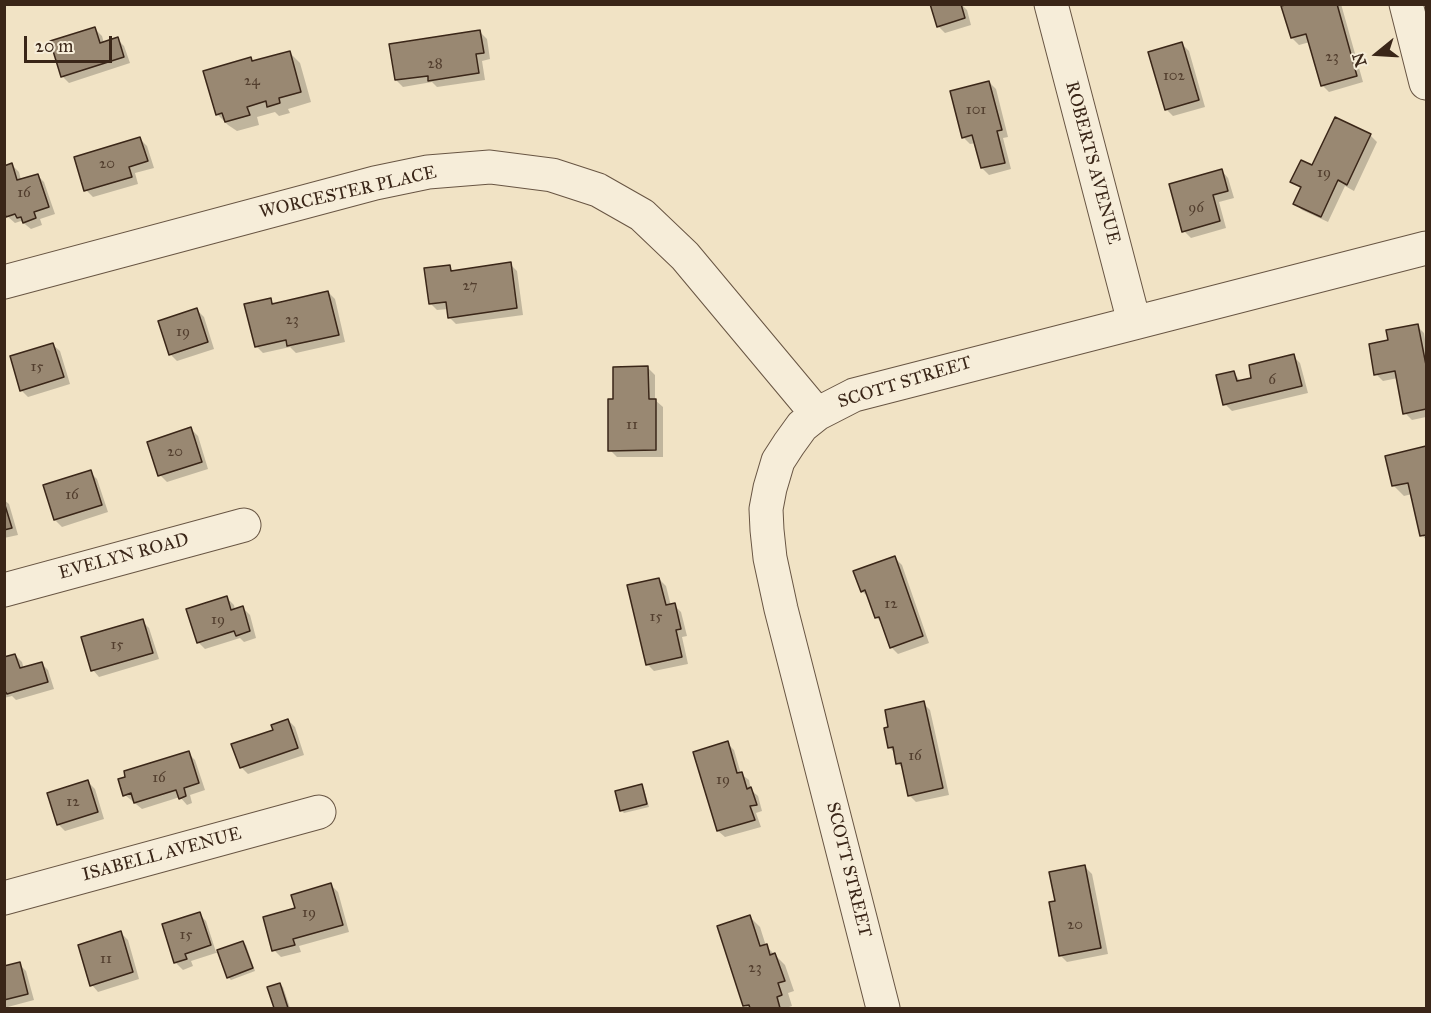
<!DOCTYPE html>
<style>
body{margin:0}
#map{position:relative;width:1431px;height:1013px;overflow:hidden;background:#f1e3c5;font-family:"IM FELL Great Primer",serif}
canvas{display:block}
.frame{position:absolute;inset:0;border:6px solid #3a2618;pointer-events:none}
.north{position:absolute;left:1347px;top:24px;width:60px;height:60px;-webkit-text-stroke:4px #f6edd9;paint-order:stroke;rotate:252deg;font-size:16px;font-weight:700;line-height:24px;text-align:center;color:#3a2618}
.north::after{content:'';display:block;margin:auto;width:21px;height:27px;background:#3a2618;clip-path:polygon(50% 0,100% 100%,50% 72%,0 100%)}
.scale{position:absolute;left:24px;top:36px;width:88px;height:27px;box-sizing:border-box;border:3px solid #3a2618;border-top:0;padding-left:8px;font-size:18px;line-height:21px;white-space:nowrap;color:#3a2618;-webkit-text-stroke:4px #f6edd9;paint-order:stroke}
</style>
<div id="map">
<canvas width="1431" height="1013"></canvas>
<div class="frame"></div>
<div class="north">N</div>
<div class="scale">20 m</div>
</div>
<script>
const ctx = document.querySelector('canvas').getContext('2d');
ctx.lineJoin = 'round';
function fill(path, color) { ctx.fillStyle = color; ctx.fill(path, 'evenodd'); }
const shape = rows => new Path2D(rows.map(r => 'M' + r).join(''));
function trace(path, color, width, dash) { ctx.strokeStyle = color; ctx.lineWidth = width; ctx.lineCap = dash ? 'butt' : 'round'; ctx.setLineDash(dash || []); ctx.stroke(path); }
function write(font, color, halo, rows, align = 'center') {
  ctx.font = font + ' "IM FELL Great Primer",serif'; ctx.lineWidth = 5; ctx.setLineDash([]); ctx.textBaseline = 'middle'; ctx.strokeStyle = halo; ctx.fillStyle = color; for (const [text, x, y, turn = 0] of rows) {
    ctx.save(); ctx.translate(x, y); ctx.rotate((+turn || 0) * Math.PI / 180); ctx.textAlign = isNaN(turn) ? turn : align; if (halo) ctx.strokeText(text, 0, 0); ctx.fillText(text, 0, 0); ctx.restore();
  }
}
fill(shape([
 [931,4,961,4,967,10,971,25,945,33,938,26],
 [1294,4,1341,4,1363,82,1329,92,1322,85,1310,42,1299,45,1292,38],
 [95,29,102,36,104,43,117,39,124,46,130,63,69,83,62,76],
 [480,32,487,39,490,59,482,61,485,80,437,87,432,82,403,87,396,80],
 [1182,44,1189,51,1205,107,1173,116,1166,109],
 [289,52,300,63,311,102,288,109,290,113,279,116,275,112,257,117,259,125,237,131,228,125,217,114,251,59,254,62],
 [989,82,996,89,1008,137,1003,138,1011,169,989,175,982,168,976,143,970,144,963,137],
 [1370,135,1377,142,1354,191,1345,186,1328,222,1302,210,1295,203,1301,189,1292,181],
 [140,139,147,146,154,168,135,173,138,184,93,197,86,190],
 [12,165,19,172,21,180,37,175,44,182,55,214,40,219,42,225,31,229,21,221,15,223,7,216,4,217,4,167],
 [1222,171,1228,178,1234,198,1219,202,1226,228,1191,238,1184,231],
 [510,264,517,271,523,315,456,324,449,317,448,309,437,310,430,303,449,267,454,272],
 [328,292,335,299,345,342,296,353,290,347,263,353,256,346,270,300,276,305],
 [197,310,204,317,214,349,177,361,170,354],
 [1417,326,1424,333,1426,346,1426,417,1412,420,1405,413,1398,378,1383,381,1376,374,1389,341],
 [53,345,60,351,70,384,28,397,21,390],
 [1293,356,1300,363,1308,393,1232,411,1225,404,1233,372,1241,382,1253,379],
 [648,368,655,375,655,400,663,407,663,457,617,457,610,450,614,401],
 [191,429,198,436,208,469,167,482,160,475],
 [1426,448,1426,540,1422,535,1412,494,1404,496,1394,486,1387,457],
 [90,472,97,479,108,512,62,527,55,520],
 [4,500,9,504,18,535,4,538],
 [895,558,902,565,929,643,898,654,891,647,883,624,876,617,869,598,862,591],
 [659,579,666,586,671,606,674,605,681,612,687,636,682,637,688,664,654,671,647,664],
 [227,598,234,605,235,610,243,608,250,615,256,638,244,642,240,638,205,649,198,642],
 [142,621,149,628,159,659,99,677,93,670],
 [15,655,22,662,24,669,41,663,48,670,54,689,16,700,12,696,4,698,4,658],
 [923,703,930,710,949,795,916,802,909,795,904,769,897,763,895,753,890,748],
 [288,720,295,727,304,755,248,774,241,767,275,730],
 [727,743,734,750,741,774,749,780,751,790,758,796,762,811,756,813,761,827,725,837,718,831],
 [188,753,195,760,205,790,190,795,192,803,187,805,180,797,142,809,125,795,127,778],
 [88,782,95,789,104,819,65,831,58,824],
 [641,786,644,789,649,807,624,813,621,810],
 [1085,867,1092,874,1108,954,1067,962,1060,955],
 [331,885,338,892,349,932,299,946,301,952,281,957,274,950,297,909],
 [199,914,206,921,216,952,243,942,246,945,255,971,231,980,228,977,219,952,191,961,193,966,183,970,176,963,164,925],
 [749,916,760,927,766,946,785,965,794,991,788,993,792,1006,786,1008,748,1008,745,1006],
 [121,933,128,940,139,979,98,992,92,985],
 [19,964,26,971,34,1000,4,1008,4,968],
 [280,984,283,987,290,1008,276,1008,269,988]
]), '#0003');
const building = shape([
 [930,4,961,4,965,18,937,27,930,4],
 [1289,4,1337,4,1357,76,1321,86,1306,34,1291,38,1281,6,1289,4],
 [95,27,100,43,118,37,124,57,61,77,50,41,95,27],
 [480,30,484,53,476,54,479,73,428,81,428,76,395,80,389,44,480,30],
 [1182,42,1199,100,1165,110,1148,52,1182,42],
 [290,51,301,92,279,98,280,103,267,107,266,101,247,107,250,115,225,122,222,113,216,115,203,71,251,57,252,61,290,51],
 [989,81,1002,130,997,131,1005,163,981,168,972,135,962,138,950,91,989,81],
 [1335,117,1371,134,1347,185,1338,180,1321,217,1293,204,1301,187,1290,182,1301,160,1312,165,1335,117],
 [140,137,148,161,129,167,132,177,84,191,74,157,140,137],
 [12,163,17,180,38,174,49,207,34,212,36,218,23,223,21,217,17,218,15,214,6,217,4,211,4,166,12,163],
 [1222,169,1228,191,1213,195,1220,221,1182,232,1169,184,1222,169],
 [511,262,517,308,448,318,446,302,429,304,424,268,450,265,451,271,511,262],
 [328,291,339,335,287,346,286,340,255,347,244,304,271,298,272,304,328,291],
 [197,308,208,342,169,355,158,321,197,308],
 [1418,324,1426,365,1426,409,1403,414,1395,371,1374,375,1369,344,1388,340,1386,330,1418,324],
 [53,343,64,377,20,391,10,356,53,343],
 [1294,354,1302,386,1223,405,1216,375,1234,371,1237,381,1251,378,1249,365,1294,354],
 [648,366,649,399,656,399,656,450,608,451,608,399,613,399,613,367,648,366],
 [191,427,202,462,158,476,147,442,191,427],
 [1426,446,1426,535,1420,536,1408,483,1392,486,1385,456,1426,446],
 [91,470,102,505,54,520,43,485,91,470],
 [4,502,12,528,4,530,4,502],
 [895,556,923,636,890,648,879,617,875,618,865,590,861,592,853,571,895,556],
 [659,578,666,605,675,603,681,629,676,630,682,657,646,665,627,585,659,578],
 [227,596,231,610,243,606,250,631,236,636,234,631,197,643,186,609,227,596],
 [143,619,153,653,91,671,81,637,143,619],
 [15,654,20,668,42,662,48,682,7,694,4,690,4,657,15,654],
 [924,701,943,788,908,796,901,763,896,764,893,747,888,748,884,728,888,727,885,710,924,701],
 [288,719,298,748,240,768,231,744,273,730,271,725,288,719],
 [728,741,737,773,742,772,747,789,751,787,757,805,750,806,755,820,717,831,693,752,728,741],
 [189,751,199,783,184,788,186,796,179,799,176,790,134,803,131,793,123,796,118,779,125,777,124,771,189,751],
 [88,780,98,812,57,825,47,793,88,780],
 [642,784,647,804,620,811,615,791,642,784],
 [1085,865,1101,948,1059,956,1049,902,1055,901,1049,872,1085,865],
 [331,883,343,925,293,939,295,945,272,951,263,917,295,908,291,895,331,883],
 [200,912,211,945,185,954,187,959,174,963,162,924,200,912],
 [750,915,760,946,767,944,770,955,775,953,785,981,778,983,782,995,777,997,780,1008,750,1008,749,1005,743,1006,717,926,750,915],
 [121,931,133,972,90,986,78,945,121,931],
 [243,941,253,968,227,978,217,950,243,941],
 [20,962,28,994,4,1000,4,966,20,962],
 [280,983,288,1008,274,1008,267,987,280,983]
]);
fill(building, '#998872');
trace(building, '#3a2618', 1.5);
const minor = shape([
 [1051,4,1134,322],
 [1406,4,1426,83],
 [4,282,375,183,428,172,490,167,552,175,598,190,642,215,685,256,817,414],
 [4,590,244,525],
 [4,898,319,812],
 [883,1008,781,609,770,558,767,530,766,509,770,488,778,461,789,444,802,426,817,414,854,395,1426,248]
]);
trace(minor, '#685543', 35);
trace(minor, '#f6edd9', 33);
write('15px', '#523e2e', null, [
 ["23",1332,57],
 ["28",435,64],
 ["102",1174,76],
 ["24",252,81],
 ["101",976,110],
 ["20",107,164],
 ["19",1324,173],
 ["16",24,193],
 ["96",1196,208],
 ["27",470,286],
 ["23",292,320],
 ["19",183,332],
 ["15",37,367],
 ["6",1272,380],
 ["11",632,425],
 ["20",175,452],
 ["16",72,495],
 ["12",891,604],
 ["15",656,617],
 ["19",218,620],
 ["15",117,645],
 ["16",915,756],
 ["16",159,778],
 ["19",723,780],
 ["12",73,802],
 ["19",309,913],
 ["20",1075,925],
 ["15",186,935],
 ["11",106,959],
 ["23",755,968]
]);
write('18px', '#3a2618', '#f6edd9', [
 ["ROBERTS AVENUE",1092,163,75],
 ["WORCESTER PLACE",348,193,-13],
 ["SCOTT STREET",905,383,-17],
 ["EVELYN ROAD",124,557,-15],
 ["ISABELL AVENUE",162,855,-15],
 ["SCOTT STREET",848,870,76]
]);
</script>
